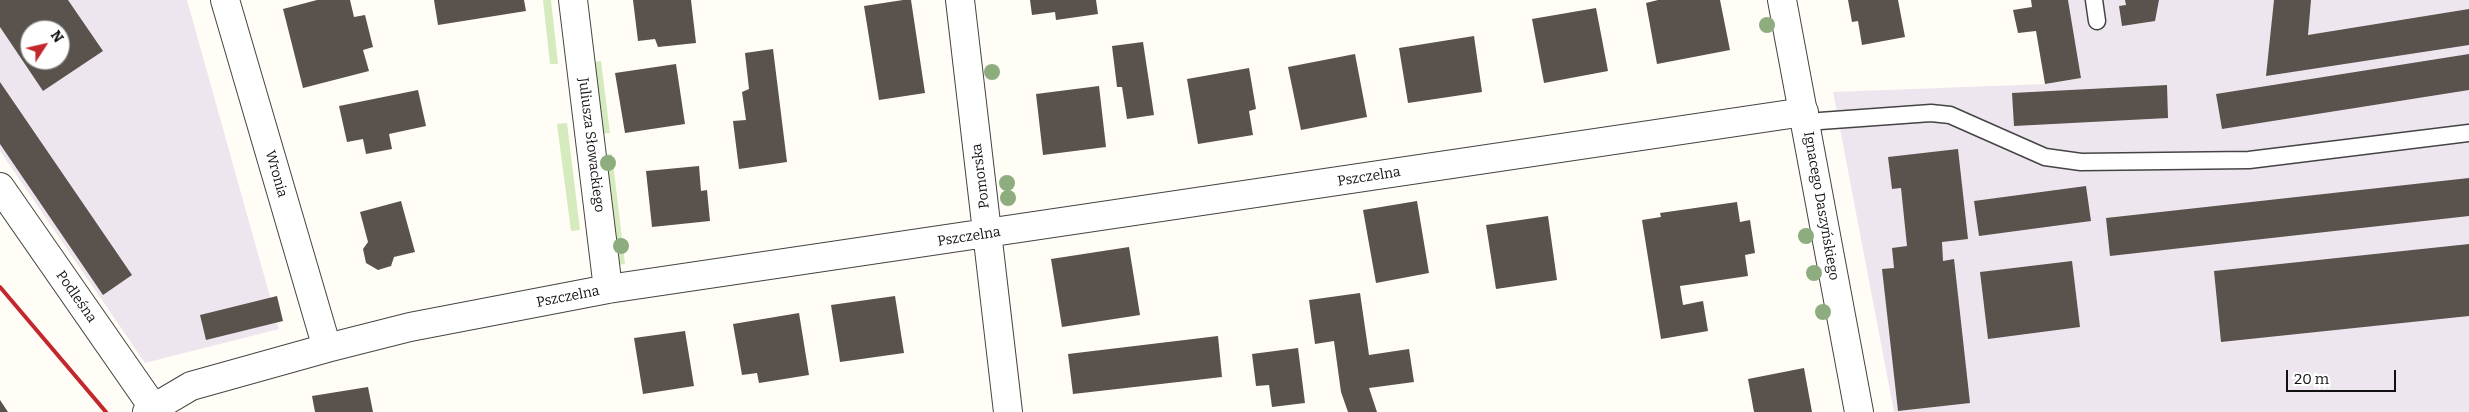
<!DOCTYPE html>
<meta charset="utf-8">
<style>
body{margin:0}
#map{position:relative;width:2469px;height:412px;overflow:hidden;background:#fffdf5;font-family:Bitter,serif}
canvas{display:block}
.north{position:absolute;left:20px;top:20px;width:50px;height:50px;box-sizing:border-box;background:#fff;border:1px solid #a0a0a0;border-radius:50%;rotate:55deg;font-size:14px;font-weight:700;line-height:20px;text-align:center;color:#111}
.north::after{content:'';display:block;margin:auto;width:18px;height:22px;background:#c4262e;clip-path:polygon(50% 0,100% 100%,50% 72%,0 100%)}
.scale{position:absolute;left:2286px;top:370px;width:110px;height:22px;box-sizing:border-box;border:2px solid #111;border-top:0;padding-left:6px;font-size:15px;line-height:18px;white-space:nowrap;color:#111;-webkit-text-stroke:4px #fff;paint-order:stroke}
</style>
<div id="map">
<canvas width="2469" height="412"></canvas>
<div class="north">N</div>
<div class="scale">20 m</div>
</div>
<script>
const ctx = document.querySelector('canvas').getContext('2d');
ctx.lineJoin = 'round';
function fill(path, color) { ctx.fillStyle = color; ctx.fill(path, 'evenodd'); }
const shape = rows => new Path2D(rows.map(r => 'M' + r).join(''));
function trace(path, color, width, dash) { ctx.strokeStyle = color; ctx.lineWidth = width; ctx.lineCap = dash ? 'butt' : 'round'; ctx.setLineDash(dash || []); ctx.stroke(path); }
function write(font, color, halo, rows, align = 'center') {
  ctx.font = font + ' Bitter,serif'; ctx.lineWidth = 5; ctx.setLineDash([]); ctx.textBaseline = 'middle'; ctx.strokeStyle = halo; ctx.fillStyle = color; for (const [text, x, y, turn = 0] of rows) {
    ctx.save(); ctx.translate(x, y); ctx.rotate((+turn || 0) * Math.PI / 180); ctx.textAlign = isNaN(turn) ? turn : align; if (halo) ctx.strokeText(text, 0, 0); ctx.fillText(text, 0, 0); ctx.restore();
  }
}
fill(shape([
 [0,0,187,0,279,329,145,363,0,151],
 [30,30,60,30,60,60,30,60],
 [2068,0,2469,0,2469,412,1894,412,1833,92,2045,84,2081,78]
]), '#eee6ef');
fill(shape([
 [543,0,551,0,558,64,550,64],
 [601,61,610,133,602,134,593,62],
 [567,123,580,230,571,231,557,124],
 [612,154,625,264,617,265,605,155]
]), '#d5ebbd');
fill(shape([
 [0,0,68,0,103,51,43,91,0,27],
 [30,30,60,30,60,60,30,60],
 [317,0,350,0,354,17,365,15,373,47,363,50,369,71,303,88,283,9],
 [434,0,524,0,526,11,438,25],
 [633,0,691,0,696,43,658,47,655,39,638,41],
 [903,0,911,0,925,93,879,100,864,6],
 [1030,0,1096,0,1098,14,1056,20,1055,12,1032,15],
 [1720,0,1730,50,1657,64,1646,3,1658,0],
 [1848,0,1898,0,1905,37,1862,45,1858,21,1852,22],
 [2031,0,2068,0,2081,78,2045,84,2036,31,2018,33,2013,10,2032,7],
 [2125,0,2159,0,2155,21,2122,26,2119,6,2126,5],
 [2274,0,2311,0,2308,35,2469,9,2469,45,2266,76],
 [1596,8,1608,71,1544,83,1532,19],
 [1474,36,1482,92,1408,103,1399,48],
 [1143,42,1154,115,1127,119,1122,87,1117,87,1112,46],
 [773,49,787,162,739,169,733,121,746,120,742,92,749,89,745,53],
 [1355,54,1367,117,1301,130,1288,67],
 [2469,54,2469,90,2222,129,2216,94],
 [676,64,685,124,625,133,615,73],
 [1249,68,1256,109,1249,111,1253,135,1198,144,1187,79],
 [0,82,132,275,103,295,0,144],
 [2167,85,2168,118,2014,126,2012,93],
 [1099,86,1106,147,1043,155,1036,94],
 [418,90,426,126,389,134,392,149,366,154,363,139,347,142,339,106],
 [1958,149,1968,239,1942,242,1943,261,1954,259,1970,403,1898,411,1882,269,1894,268,1892,248,1907,246,1901,188,1892,189,1888,157],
 [699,166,701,191,707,190,710,221,652,227,646,171],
 [2469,178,2469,216,2110,256,2106,218],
 [2086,186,2091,221,1979,236,1974,201],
 [401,201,415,252,394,257,391,266,378,270,366,263,363,249,368,242,360,212],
 [1417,201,1429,273,1376,283,1363,210],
 [1737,202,1740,222,1750,220,1755,253,1745,255,1748,276,1680,286,1683,305,1703,301,1708,331,1661,339,1642,220,1661,217,1660,213],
 [1548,216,1557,280,1496,289,1486,225],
 [2469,244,2469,316,2221,342,2214,271],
 [1129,247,1140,315,1062,327,1051,259],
 [2072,261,2080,327,1988,339,1980,272],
 [1360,293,1369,355,1409,349,1414,382,1369,388,1377,412,1348,412,1341,392,1334,341,1315,344,1309,300],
 [277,296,283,321,206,340,200,315],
 [895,296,904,353,840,362,831,305],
 [799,313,809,375,759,383,757,373,742,375,733,324],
 [685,331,694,386,643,394,634,338],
 [1218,336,1222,377,1073,394,1068,354],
 [1298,348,1305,403,1272,407,1269,385,1256,386,1252,354],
 [1804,368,1812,412,1754,412,1748,379],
 [368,387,373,412,315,412,312,396],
 [0,400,8,412,0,412]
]), '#5a524d');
const service = shape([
 [2094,0,2097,21],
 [1806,122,1931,113,1950,115,2045,157,2081,162,2249,160,2469,133]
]);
const minor = shape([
 [225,0,327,348],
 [573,0,608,289],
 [960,0,1008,412],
 [0,187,153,407],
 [147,412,191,386,327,348,410,327,608,289,1804,112]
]);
const tertiary = shape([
 [1782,0,1859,412]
]);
trace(service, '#444', 19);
trace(minor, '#444', 30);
trace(tertiary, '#444', 30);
trace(service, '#fff', 16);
trace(minor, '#fff', 28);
trace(tertiary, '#fff', 28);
trace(shape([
 [0,287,106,412]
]), '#c4262e', 4);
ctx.fillStyle = '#8dad7f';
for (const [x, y] of [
 [1767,25],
 [992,72],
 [608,163],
 [1007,183],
 [1008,198],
 [1806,236],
 [621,246],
 [1814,273],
 [1823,312]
]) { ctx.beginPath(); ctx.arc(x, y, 8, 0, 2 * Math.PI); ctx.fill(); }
write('14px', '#111', '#fff', [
 ["Juliusza Słowackiego",591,145,83],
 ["Wronia",276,174,74],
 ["Pomorska",981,176,-97],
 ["Pszczelna",1369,177,-9],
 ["Ignacego Daszyńskiego",1821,206,80],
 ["Pszczelna",969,237,-9],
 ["Podleśna",76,297,55],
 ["Pszczelna",568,297,-11]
]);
</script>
